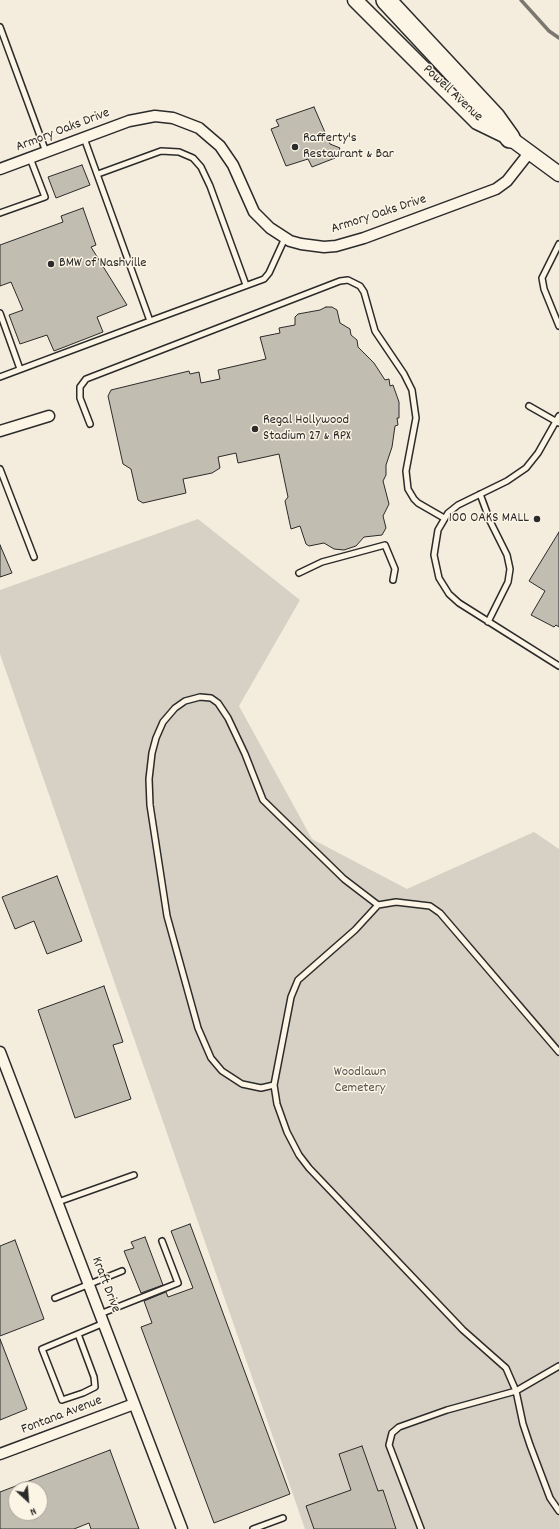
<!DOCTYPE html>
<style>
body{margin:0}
#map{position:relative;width:559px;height:1529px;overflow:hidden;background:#f4edde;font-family:Dekko,sans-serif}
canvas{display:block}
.north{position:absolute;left:8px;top:1481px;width:40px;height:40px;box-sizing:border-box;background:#fcf5e5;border:1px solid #a8a49b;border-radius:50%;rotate:154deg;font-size:11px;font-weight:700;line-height:16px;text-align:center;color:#2b2b2b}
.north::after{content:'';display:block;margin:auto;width:14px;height:18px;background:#2b2b2b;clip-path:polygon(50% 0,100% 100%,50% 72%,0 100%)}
</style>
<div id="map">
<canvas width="559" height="1529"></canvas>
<div class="north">N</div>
</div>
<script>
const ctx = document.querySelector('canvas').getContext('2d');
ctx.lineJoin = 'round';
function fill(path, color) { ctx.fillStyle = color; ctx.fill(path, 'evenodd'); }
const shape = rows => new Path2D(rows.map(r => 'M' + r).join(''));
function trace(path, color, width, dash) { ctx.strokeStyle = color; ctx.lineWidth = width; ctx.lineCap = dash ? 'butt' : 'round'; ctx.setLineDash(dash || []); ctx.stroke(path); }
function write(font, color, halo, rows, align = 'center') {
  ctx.font = font + ' Dekko,sans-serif'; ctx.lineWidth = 3; ctx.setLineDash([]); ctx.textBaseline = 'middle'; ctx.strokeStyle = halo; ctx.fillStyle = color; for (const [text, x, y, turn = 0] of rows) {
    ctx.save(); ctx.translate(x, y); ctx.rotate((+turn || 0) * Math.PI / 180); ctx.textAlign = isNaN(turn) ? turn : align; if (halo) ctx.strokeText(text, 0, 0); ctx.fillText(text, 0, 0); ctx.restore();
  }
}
fill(shape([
 [198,519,300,600,239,706,312,839,407,889,534,832,559,849,559,1529,305,1529,0,654,0,590]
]), '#d6d1c4');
trace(shape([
 [521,0,549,31,559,38]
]), '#7a7771', 3.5);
const building = shape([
 [314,107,330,144,340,148,335,158,312,167,308,159,286,166,271,129,279,126,276,120,314,107],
 [82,165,90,185,56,198,48,177,82,165],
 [83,208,96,245,91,247,127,305,97,317,103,332,54,351,47,335,20,344,9,315,23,310,11,282,0,286,0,245,63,222,61,216,83,208],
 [326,307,332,307,337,310,340,323,350,329,351,335,357,340,358,347,374,363,385,380,389,379,390,386,393,385,399,402,399,418,397,418,398,425,395,426,392,447,386,465,386,475,383,481,389,504,383,516,386,528,382,535,364,537,356,546,344,550,334,549,324,543,309,546,306,544,300,526,291,529,285,501,288,497,279,454,238,463,236,453,218,457,220,468,212,473,183,479,186,493,143,503,138,500,131,469,123,464,108,396,111,390,189,371,190,374,199,372,201,383,220,379,218,370,266,359,260,337,280,333,279,328,295,325,295,317,298,314,320,310,326,307],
 [559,532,559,627,556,625,554,627,531,615,545,591,529,581,559,532],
 [0,545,12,573,0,577,0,545],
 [57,876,82,941,47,954,34,921,15,929,2,897,57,876],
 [104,986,123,1042,113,1045,131,1099,75,1118,38,1010,104,986],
 [190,1224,290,1494,214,1523,141,1327,152,1323,144,1301,166,1292,168,1297,193,1288,171,1231,190,1224],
 [145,1237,163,1285,141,1293,124,1251,134,1248,131,1242,145,1237],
 [15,1240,44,1319,0,1336,0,1246,15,1240],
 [0,1339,27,1409,0,1420,0,1339],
 [362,1446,378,1491,383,1490,396,1529,314,1529,306,1506,351,1490,339,1454,362,1446],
 [110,1450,139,1529,91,1529,89,1523,74,1529,0,1529,0,1492,110,1450],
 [16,1489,40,1489,40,1513,16,1513,16,1489]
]);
fill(building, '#c2bdb1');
trace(building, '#2b2b2b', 1);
const service = shape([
 [0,27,46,152],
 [84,138,150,321,264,279,269,273,285,238],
 [98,174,161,151,179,152,193,158,201,167,210,186,246,285],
 [0,213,45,197,30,158],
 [559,244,542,278,544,289,559,326],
 [0,313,20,369],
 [0,377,150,321],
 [529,406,559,423],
 [559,416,538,453,526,468,507,481,458,505,448,513,438,530,434,555,439,578,449,594,459,603,559,666],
 [90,424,80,398,80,387,86,379,340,281,348,280,360,286,364,292,375,331,404,374,412,390,416,418,406,471,408,489,414,499,418,503,444,518],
 [0,469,34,557],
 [480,494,490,521,507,555,510,569,508,582,488,622],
 [299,573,322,562,385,545,395,569,393,580],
 [559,1052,440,913,430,906,396,902,378,905,355,930,298,980,291,997,274,1085,277,1104,287,1132,299,1155,309,1168,463,1330,506,1368,516,1391,523,1424,530,1445,550,1498,559,1511],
 [274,1085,261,1088,242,1084,222,1071,211,1058,198,1028,167,916,150,805,149,779,152,753,156,738,163,722,175,708,185,701,200,697,211,698,218,703,228,718,245,754,263,800,344,879,378,905],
 [58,1202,134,1175],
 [55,1298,122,1271],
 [100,1314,178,1283,162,1241],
 [78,1334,94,1377,95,1387,83,1393,62,1400,42,1349,104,1323],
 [253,1529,283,1518],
 [421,1529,389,1445,392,1433,399,1427,447,1410,516,1391,559,1366]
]);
const minor = shape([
 [0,169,129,121,155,116,173,118,199,128,220,146,233,165,254,212,270,228,290,241,301,244,324,247,336,246,364,238,496,189,507,181,529,153],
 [0,431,49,416],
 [0,1052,182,1529],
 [0,1454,134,1404]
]);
const secondary = shape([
 [355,0,477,122,510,138,559,174]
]);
const motorway = shape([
 [386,0,495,117,510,138]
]);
trace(service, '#2b2b2b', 8);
trace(minor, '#2b2b2b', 13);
trace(secondary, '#2b2b2b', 17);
trace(motorway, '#2b2b2b', 22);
trace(service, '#fcf5e5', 5);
trace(minor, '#fcf5e5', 10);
trace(secondary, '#fcf5e5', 14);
trace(motorway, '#fcf5e5', 19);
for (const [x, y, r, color] of [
 [295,147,4,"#2b2b2b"],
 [51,264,4,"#2b2b2b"],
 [255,429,4,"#2b2b2b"],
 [537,519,4,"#2b2b2b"]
]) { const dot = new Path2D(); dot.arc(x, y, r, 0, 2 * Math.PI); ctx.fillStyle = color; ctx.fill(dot); trace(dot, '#fcf5e5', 1.5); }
write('14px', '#2b2b2b', '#fcf5e5', [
 ["Powell Avenue",452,94,43],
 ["Armory Oaks Drive",63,131,-21],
 ["Armory Oaks Drive",379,215,-18],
 ["Kraft Drive",105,1285,69],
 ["Fontana Avenue",62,1416,-21]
]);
write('14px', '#2b2b2b', '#fcf5e5', [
 ["Rafferty's",303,139],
 ["Restaurant & Bar",303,155],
 ["BMW of Nashville",59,264],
 ["Regal Hollywood",263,421],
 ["Stadium 27 & RPX",263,437],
 ["100 OAKS MALL",529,519,"right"]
], 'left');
write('14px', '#565451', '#fcf5e5', [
 ["Woodlawn",360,1073],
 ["Cemetery",360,1089]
]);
</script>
